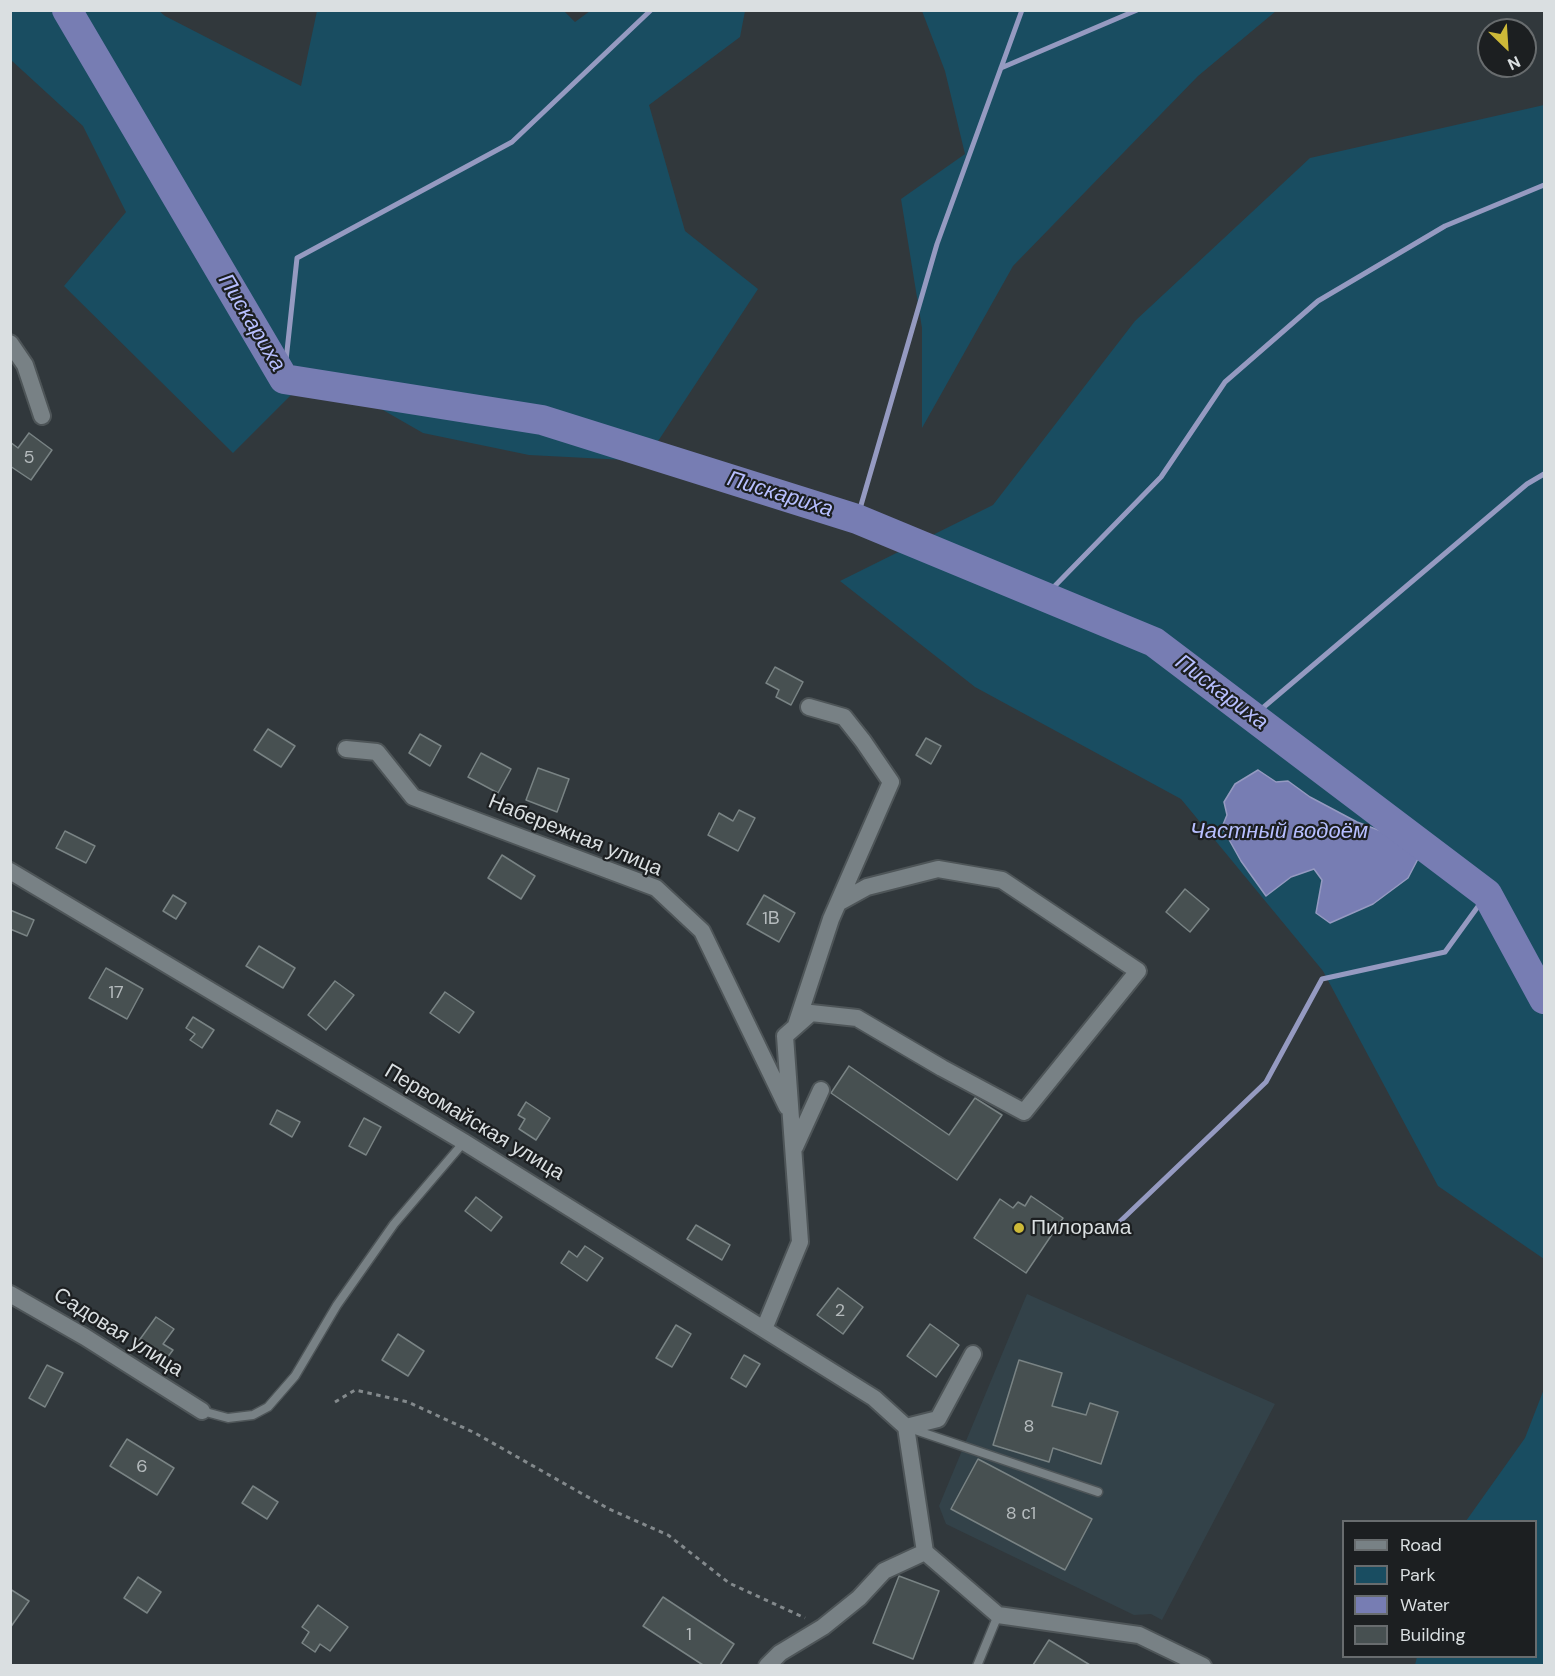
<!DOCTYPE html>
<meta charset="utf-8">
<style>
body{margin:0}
#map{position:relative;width:1555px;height:1676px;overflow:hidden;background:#31383c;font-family:"DM Sans",sans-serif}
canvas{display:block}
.frame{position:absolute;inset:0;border:12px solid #dadfe1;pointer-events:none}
.legend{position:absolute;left:1342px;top:1520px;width:195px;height:138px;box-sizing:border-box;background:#1c1f21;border:2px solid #686c6e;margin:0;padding:8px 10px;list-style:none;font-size:18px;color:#dadfe1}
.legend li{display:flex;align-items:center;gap:12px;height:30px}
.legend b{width:30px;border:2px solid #686c6e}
.north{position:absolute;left:1477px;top:18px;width:60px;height:60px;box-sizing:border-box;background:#1c1f21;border:2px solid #686c6e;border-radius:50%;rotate:155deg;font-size:16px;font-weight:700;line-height:24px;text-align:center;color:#dadfe1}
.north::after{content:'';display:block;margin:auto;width:21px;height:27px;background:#cdb938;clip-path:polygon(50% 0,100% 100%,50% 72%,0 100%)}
</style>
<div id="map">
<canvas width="1555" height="1676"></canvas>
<div class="frame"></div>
<ul class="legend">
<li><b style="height:8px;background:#788185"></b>Road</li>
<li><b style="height:16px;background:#194d61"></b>Park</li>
<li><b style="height:16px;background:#777db3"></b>Water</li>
<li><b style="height:16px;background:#475051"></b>Building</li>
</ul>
<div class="north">N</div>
</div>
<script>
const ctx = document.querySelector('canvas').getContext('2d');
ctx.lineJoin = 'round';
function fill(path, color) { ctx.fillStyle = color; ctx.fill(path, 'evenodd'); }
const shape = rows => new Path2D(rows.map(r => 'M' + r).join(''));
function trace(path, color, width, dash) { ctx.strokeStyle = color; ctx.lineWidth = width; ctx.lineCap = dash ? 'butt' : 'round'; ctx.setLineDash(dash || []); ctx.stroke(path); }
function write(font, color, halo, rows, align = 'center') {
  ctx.font = font + ' "DM Sans",sans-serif'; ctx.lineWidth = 4.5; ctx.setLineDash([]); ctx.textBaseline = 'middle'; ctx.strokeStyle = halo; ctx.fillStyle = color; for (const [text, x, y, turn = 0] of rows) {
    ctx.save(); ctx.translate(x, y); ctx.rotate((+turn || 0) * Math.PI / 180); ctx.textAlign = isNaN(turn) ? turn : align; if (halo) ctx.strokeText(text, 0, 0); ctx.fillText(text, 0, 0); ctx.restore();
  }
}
fill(shape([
 [1027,1294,1275,1404,1162,1620,1151,1614,1134,1615,946,1524,939,1506]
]), '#334249');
fill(shape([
 [564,11,575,22,590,11,745,11,740,37,649,105,685,231,758,289,645,461,529,455,423,433,315,371,233,453,64,286,126,212,83,126,11,60,11,11,159,11,165,16,301,86,317,11],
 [922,11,1276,11,1198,76,1013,266,922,428,922,328,901,199,965,154,945,71],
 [1544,105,1544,1259,1438,1186,1323,971,1181,799,975,687,840,581,993,505,1135,321,1310,158],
 [1544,1389,1544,1665,1415,1665,1417,1657,1536,1656,1536,1522,1466,1521,1525,1438]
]), '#194d61');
const water = shape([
 [1258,770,1276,782,1288,781,1310,797,1357,822,1381,831,1420,855,1408,878,1373,904,1330,923,1316,913,1322,880,1314,869,1291,877,1266,896,1241,861,1222,827,1227,815,1224,802,1235,784,1258,770]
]);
fill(water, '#777db3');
trace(water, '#959ac1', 1.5);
trace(shape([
 [1001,68,1137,10],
 [284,379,297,258,512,142,651,10],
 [857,519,937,244,1022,10],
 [1044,597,1161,477,1225,382,1318,301,1445,226,1544,185],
 [1252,717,1527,484,1544,474],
 [1109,1232,1266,1082,1322,979,1445,952,1487,894]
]), '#959ac1', 5);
trace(shape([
 [67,10,284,379,542,420,857,519,1154,642,1487,894,1544,999]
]), '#777db3', 30);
const building = shape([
 [29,433,52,450,31,480,10,466,10,442,18,448,29,433],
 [775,667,803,682,791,705,776,697,779,690,766,683,775,667],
 [268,729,295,746,281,767,254,750,268,729],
 [420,734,441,746,430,766,409,753,420,734],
 [926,738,941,746,931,764,916,755,926,738],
 [481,753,511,769,498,793,468,777,481,753],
 [538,768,569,779,557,812,526,800,538,768],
 [739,810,755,818,738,851,708,835,719,813,733,821,739,810],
 [65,831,95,846,86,863,56,848,65,831],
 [502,855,535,876,521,899,488,878,502,855],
 [1185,889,1209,909,1190,932,1166,912,1185,889],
 [173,895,186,903,176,919,163,911,173,895],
 [764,895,795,913,779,942,747,924,764,895],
 [10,910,34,920,27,936,10,929,10,910],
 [259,946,295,968,283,988,246,966,259,946],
 [106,968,143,989,127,1019,89,998,106,968],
 [335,981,354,995,326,1030,308,1015,335,981],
 [445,992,474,1012,459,1033,430,1013,445,992],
 [193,1017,214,1030,202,1048,190,1040,195,1034,186,1028,193,1017],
 [849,1066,949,1135,975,1098,1002,1115,957,1180,831,1093,849,1066],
 [526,1102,550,1118,536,1140,519,1129,525,1119,518,1115,526,1102],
 [277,1110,300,1122,292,1137,270,1124,277,1110],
 [364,1118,381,1127,366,1155,349,1146,364,1118],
 [1031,1196,1063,1218,1026,1273,974,1238,1000,1199,1013,1208,1018,1202,1025,1206,1031,1196],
 [476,1197,502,1217,491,1231,465,1211,476,1197],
 [696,1225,730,1245,722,1260,687,1239,696,1225],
 [585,1246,603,1258,587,1281,561,1263,569,1251,577,1257,585,1246],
 [838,1288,863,1307,843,1334,817,1315,838,1288],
 [156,1317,174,1329,163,1344,173,1350,164,1362,138,1342,156,1317],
 [930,1324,959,1345,936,1377,907,1356,930,1324],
 [676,1325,691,1334,672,1367,656,1358,676,1325],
 [398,1334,424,1351,408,1376,382,1360,398,1334],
 [744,1355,760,1364,746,1387,731,1378,744,1355],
 [1019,1360,1062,1373,1052,1406,1086,1415,1090,1403,1118,1412,1101,1464,1053,1448,1049,1462,993,1445,1019,1360],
 [47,1365,63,1373,45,1407,29,1398,47,1365],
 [127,1439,174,1468,157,1495,110,1466,127,1439],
 [978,1459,1092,1519,1065,1570,951,1509,978,1459],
 [253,1486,278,1502,267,1519,242,1503,253,1486],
 [899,1576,939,1591,913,1659,873,1643,899,1576],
 [138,1577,161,1592,147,1613,124,1598,138,1577],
 [10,1589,29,1601,10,1628,10,1589],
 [663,1597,734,1644,720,1665,703,1665,643,1626,663,1597],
 [318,1605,348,1627,330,1651,320,1644,315,1652,302,1643,309,1632,302,1627,318,1605],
 [1049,1640,1090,1665,1033,1665,1049,1640]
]);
fill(building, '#475051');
trace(building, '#798384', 1.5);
const service = shape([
 [202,1411,228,1418,253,1415,268,1407,295,1376,337,1305,394,1224,464,1142],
 [912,1429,1098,1492],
 [977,1666,998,1615]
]);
const minor = shape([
 [10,343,25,365,42,416],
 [346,749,377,752,413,797,656,888,702,931,787,1107],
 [10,871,464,1142,874,1398,906,1427],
 [796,1025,831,919,891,782,863,741,844,717,809,707],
 [795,1147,821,1090],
 [10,1294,85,1337,202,1411],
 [764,1329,800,1242,785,1036,811,1013,857,1018,942,1068,1024,1112,1138,971,1002,880,938,869,867,887,838,903],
 [906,1427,925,1552,998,1615,1139,1635,1203,1666],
 [906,1427,938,1419,973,1354],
 [767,1666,780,1653,823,1627,859,1598,884,1571,925,1552]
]);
trace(service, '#4e5558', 11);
trace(minor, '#4e5558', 20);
trace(shape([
 [335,1402,355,1390,408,1402,475,1433,609,1509,668,1535,729,1583,805,1618]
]), '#83898c', 3, [4.5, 4.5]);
trace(service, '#788185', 8);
trace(minor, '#788185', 16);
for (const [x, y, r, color] of [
 [1019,1228,6,"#cdb938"]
]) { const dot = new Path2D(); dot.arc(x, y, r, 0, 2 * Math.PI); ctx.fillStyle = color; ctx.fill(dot); trace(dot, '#1c1f21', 2); }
write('18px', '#b5bbbd', null, [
 ["5",29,458],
 ["1В",771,919],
 ["17",116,993],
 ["2",840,1311],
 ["8",1029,1427],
 ["6",142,1467],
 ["8 с1",1021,1514],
 ["1",689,1635]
]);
write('21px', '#dadfe1', '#1c1f21', [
 ["Набережная улица",575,836,22],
 ["Первомайская улица",474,1123,31],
 ["Садовая улица",118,1333,32]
]);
write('21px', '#dadfe1', '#1c1f21', [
 ["Пилорама",1031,1228]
], 'left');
write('italic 22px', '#b7bfff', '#1c1f21', [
 ["Пискариха",251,323,59],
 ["Пискариха",780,495,17],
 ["Пискариха",1221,693,37],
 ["Частный водоём",1279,832]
]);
</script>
